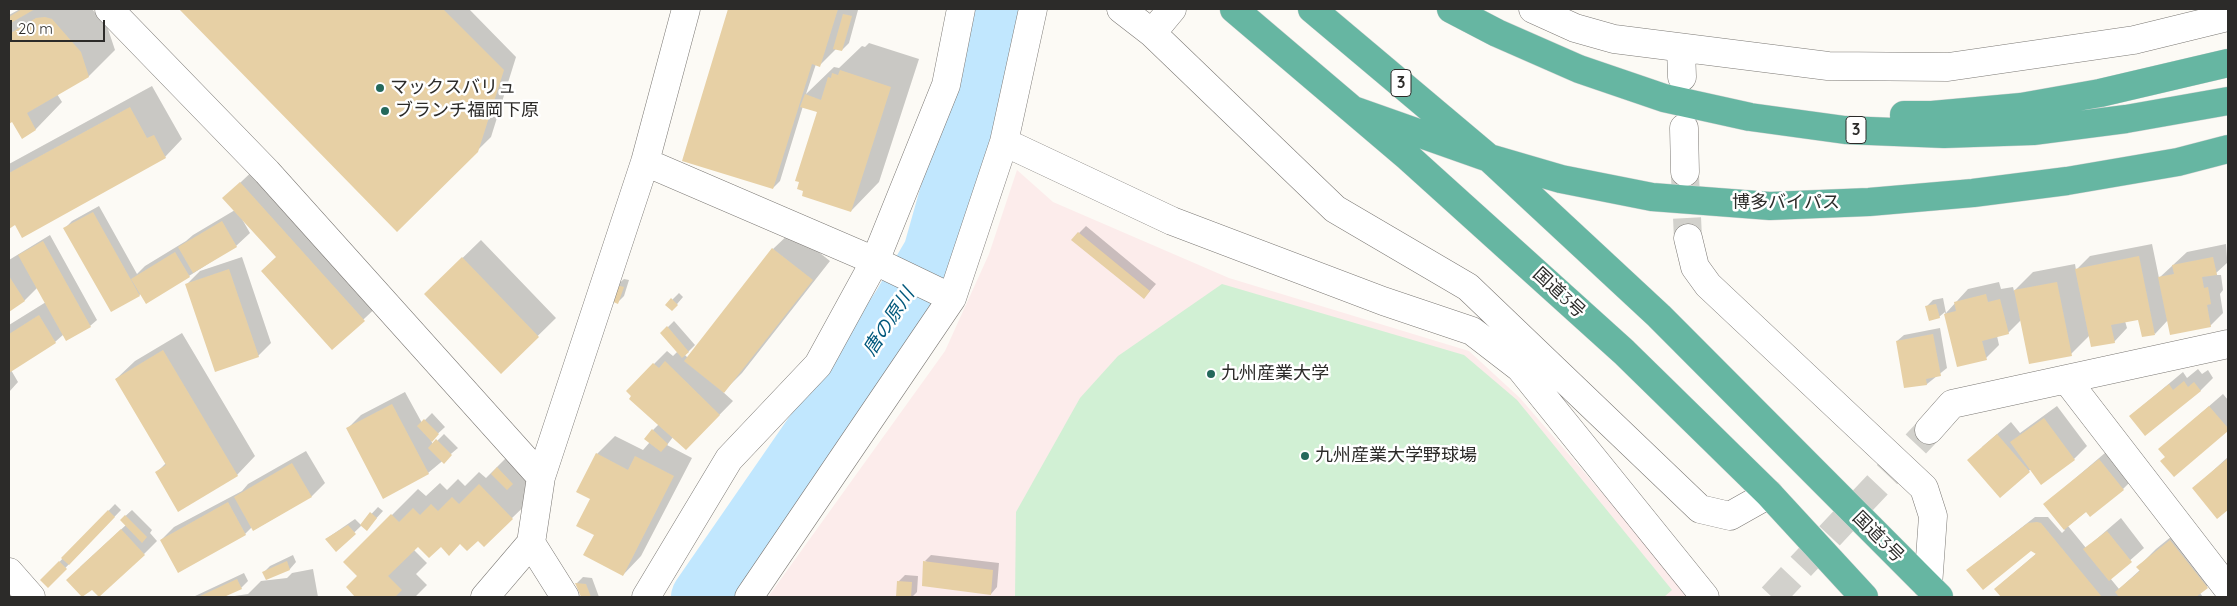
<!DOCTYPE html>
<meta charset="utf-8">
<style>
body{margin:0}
#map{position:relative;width:2237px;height:606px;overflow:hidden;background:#fcfaf5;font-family:Quicksand,sans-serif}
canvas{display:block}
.frame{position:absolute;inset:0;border:10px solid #2c2b29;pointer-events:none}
.scale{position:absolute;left:10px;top:20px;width:95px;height:22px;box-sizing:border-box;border:2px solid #2c2b29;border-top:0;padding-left:6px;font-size:15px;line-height:18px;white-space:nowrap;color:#2c2b29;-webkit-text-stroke:4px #fff;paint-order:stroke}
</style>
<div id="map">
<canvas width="2237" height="606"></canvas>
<div class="frame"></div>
<div class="scale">20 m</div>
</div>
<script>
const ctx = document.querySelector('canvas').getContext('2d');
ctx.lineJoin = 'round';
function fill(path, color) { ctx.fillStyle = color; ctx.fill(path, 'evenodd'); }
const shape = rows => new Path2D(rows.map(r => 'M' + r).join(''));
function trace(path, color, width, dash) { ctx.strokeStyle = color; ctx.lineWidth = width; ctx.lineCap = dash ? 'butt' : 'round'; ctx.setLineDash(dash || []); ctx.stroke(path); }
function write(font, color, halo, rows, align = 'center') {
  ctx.font = font + ' Quicksand,"Noto Sans JP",sans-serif'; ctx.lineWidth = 5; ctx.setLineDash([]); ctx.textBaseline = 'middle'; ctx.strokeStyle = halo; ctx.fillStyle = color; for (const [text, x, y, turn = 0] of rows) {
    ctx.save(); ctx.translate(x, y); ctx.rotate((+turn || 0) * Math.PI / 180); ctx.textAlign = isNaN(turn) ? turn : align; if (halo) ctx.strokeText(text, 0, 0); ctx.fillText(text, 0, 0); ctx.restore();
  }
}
fill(shape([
 [1017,170,1053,202,1229,278,1469,351,1520,398,1692,597,768,597,945,351,989,254]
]), '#fceceb');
fill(shape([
 [1222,284,1464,355,1517,400,1672,590,1664,597,1015,597,1016,512,1080,398,1118,356]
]), '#d1f0d4');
fill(shape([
 [20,9,92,9,107,26,115,50,89,76,57,94,62,102,36,129,22,137,12,120,9,123,9,15],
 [181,9,469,9,516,57,491,137,397,230],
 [729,9,858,10,849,43,842,50,837,48,820,65,816,64,806,94,834,67,839,68,862,46,865,47,869,43,919,59,879,182,851,211,818,112,803,106,780,181,773,188,683,160],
 [152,86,182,139,165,157,9,227,9,164],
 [259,165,382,302,332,349,277,257,242,219,250,233,236,246,189,276,139,295,65,228,72,221,99,206,137,274,145,266,186,241,193,235,235,210,224,198],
 [1086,226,1156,284,1144,298,1073,239],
 [792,231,830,261,742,373,723,392,733,401,686,449,673,437,667,445,692,458,641,556,623,575,596,535,591,499,597,454,615,436,643,450,650,442,653,430,659,424,627,391,667,351,673,356,678,351,662,333,674,321,695,345,685,355,688,358,773,249],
 [50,235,97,320,90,326,64,334,55,342,11,370,18,382,9,392,9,325,46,302,38,287,25,300,9,311,9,260],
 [481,240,556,318,501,372,444,276],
 [2152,244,2159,278,2187,252,2226,244,2228,271,2227,263,2216,273,2217,275,2221,275,2223,290,2220,294,2223,313,2210,326,2168,320,2155,334,2139,318,2125,321,2127,328,2114,342,2090,335,2071,354,2021,320,2008,333,1997,336,1999,345,1986,358,1958,365,1945,312,1939,317,1926,307,1933,300,1943,298,1946,313,1968,289,1999,282,2001,289,2013,287,2014,291,2033,272,2075,264,2076,270,2090,256],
 [242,257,271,343,258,356,187,284,200,271],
 [624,279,629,280,624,296,618,302,617,285],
 [679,293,683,297,672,310,667,305],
 [1940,328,1947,368,1927,384,1905,387,1897,341,1904,335],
 [182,333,255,456,237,475,157,472,166,463,116,379,135,361],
 [2198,369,2202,374,2208,370,2213,378,2200,391,2130,416,2183,372,2187,378],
 [405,392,422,423,432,413,445,427,431,440,433,445,444,434,458,448,428,473,348,428,361,415],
 [2223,394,2228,400,2228,430,2174,475,2166,456,2160,449],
 [2057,406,2087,446,2074,459,2031,469,2000,496,1982,447,2011,422,2020,433],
 [2112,447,2136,476,2123,489,2087,511,2068,526,2086,548,2121,518,2144,548,2110,578,2119,589,2140,570,2138,567,2156,549,2188,523,2226,569,2200,593,2203,597,2002,597,1995,589,2037,553,2036,550,2028,550,1967,570,2035,517,2048,517,2062,533,2065,530,2045,504],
 [306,451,325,483,312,496,254,530,252,527,245,534,161,540,174,527,242,491,248,484],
 [2228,457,2228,508,2217,517,2194,488],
 [506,458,539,492,484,545,478,539,441,545,418,546,414,550,427,563,416,574,427,585,416,596,418,597,357,597,348,587,359,576,345,562,418,489,426,496,440,483,447,490,458,479,465,486,479,472,486,478],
 [115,504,121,510,48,586,42,580],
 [378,507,383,511,373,522,362,525,336,550,326,539,355,519,361,525],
 [132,510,152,530,150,533,157,541,144,554,80,567,126,525,121,520],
 [293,555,296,562,290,569,266,579,264,572,270,566],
 [931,555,999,563,997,587,991,594,925,561],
 [313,569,318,597,228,597,248,594,261,581,287,578,292,573],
 [244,573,248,581,241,588,221,597,193,597],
 [905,575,918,576,917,592,912,597,897,597,899,581],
 [583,577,592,578,599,597,582,597,576,584]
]), '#0003');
trace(shape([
 [700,597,901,306,932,253,1001,9]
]), '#c1e7fe', 58);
fill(shape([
 [22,9,35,9,9,24,9,17],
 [179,9,443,9,504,70,478,152,397,232],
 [728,9,838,9,820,67,812,64,773,189,682,161],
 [843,14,852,16,842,51,833,49],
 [45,17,52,19,81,52,89,77,27,113,36,130,22,139,12,122,9,124,9,34,36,18],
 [840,70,891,87,851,212,802,196,803,191,797,189,799,182,795,181,817,112,800,107,805,94,821,100,828,77,831,78,832,73,838,75],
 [130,107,147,138,154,135,166,158,22,238,15,225,9,229,9,173],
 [240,182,365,321,332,350,261,271,276,257,222,198],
 [93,212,140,296,111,312,63,228],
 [222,221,237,247,193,273,178,247],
 [1078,232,1150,291,1144,299,1071,240],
 [43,241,91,327,66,341,18,255],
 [772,248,813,280,724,393,684,361],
 [175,252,190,277,146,304,131,279],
 [2139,256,2155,335,2142,337,2138,320,2111,325,2115,343,2091,347,2075,269],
 [462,257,539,337,501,374,424,294],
 [2213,257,2217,275,2202,277,2204,288,2208,287,2211,304,2207,305,2211,327,2170,335,2158,277,2174,274,2172,265],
 [229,269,259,357,215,372,185,284],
 [9,276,25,301,9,312],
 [2057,282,2072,356,2029,364,2014,290],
 [616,285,624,287,618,304,611,301],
 [1986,294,1988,302,2000,299,2009,334,1982,341,1987,360,1957,367,1944,314,1956,311,1954,302],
 [671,298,678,305,672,311,665,305],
 [1936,304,1940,318,1929,321,1925,306],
 [39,315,56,343,9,373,9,334],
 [667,326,689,352,682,358,660,333],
 [1933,334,1941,376,1926,379,1927,385,1904,388,1896,341],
 [163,350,238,476,178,512,155,472,166,465,115,379],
 [665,361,720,415,686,450,629,399,631,396,626,391,653,363,659,368],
 [2184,381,2188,387,2194,382,2201,391,2145,436,2129,416,2169,384,2173,390],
 [392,404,429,474,383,499,346,428],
 [2209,406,2228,428,2228,431,2174,477,2160,461,2165,457,2158,449],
 [2044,418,2075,460,2041,485,2010,442],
 [424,419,439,434,432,442,417,426],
 [652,429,668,444,661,452,644,439],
 [1997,434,2030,472,2000,498,1967,460],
 [436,439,452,455,444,464,428,448],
 [596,453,628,470,635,456,674,476,623,576,583,555,594,535,576,526,590,499,576,492],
 [2228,458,2228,510,2217,519,2192,488],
 [2099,459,2124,490,2090,517,2086,512,2064,530,2043,504],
 [292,463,312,497,253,531,234,497],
 [497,467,513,484,507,490,491,474],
 [479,484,513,519,484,547,478,541,467,551,460,544,449,556,441,547,429,558,418,547,388,576,402,590,395,597,355,597,346,587,357,576,343,562,391,514,399,522,413,508,420,515,431,504,438,511,452,497,459,504],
 [228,502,246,535,178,573,160,540],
 [108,510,115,517,69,565,61,558],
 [370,512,377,518,367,531,360,525],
 [125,515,147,537,142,543,120,520],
 [2037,522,2041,523,2102,597,2001,597,1994,589,2036,554,2031,551,1983,590,1966,570,2028,523],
 [348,525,356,534,336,552,325,539],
 [121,529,145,555,99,597,92,590,82,597,66,580],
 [2107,531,2132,562,2109,581,2083,549],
 [2170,540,2208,588,2196,597,2119,597,2115,592,2140,571,2136,567],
 [59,561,67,569,48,588,40,580],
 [287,561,290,570,266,580,262,572],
 [923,561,993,570,991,595,922,586],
 [237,579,242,589,224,597,198,597],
 [897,581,912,582,911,597,896,597],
 [575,583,586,584,591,597,581,597]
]), '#e7d0a5');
trace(shape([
 [1685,176,1688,238],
 [1772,597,1929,430]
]), '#d2d1cc', 28, [28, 14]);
const minor = shape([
 [109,9,267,172,541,477],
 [1121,9,1152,33,1335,209,1468,287,1700,509,1730,516,1769,494],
 [1533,9,1575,28,1614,39,1828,66,1948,67,2134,40,2228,17],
 [1152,33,1172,9],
 [1681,49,1682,77],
 [1684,128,1685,172],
 [1004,142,1172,221,1383,301,1472,331,1520,368,1705,597],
 [645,162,875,261,952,298],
 [1688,238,1695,267,1708,285,1924,488,1933,516,1928,586],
 [2066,379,2228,589],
 [1929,430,1952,404,2228,344],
 [531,543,565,597],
 [9,572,31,597],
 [485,597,531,543,541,477,645,162,686,9],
 [646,597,729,459,818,365,875,261,946,85,961,9],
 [749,597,952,298,1004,142,1033,9]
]);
const trunk = shape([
 [1234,9,1408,157,1624,352,1769,494,1864,597],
 [1312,9,1489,158,1659,316,1939,597],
 [1451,9,1497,33,1579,69,1664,98,1750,117,1845,130,1944,134,2033,131,2126,119,2228,101],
 [1353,110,1489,158,1561,179,1652,197,1770,206,1869,202,1973,193,2067,181,2178,162,2228,149],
 [1904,115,1932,115,2021,107,2100,93,2228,63]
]);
trace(minor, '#7c7975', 29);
trace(trunk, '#d5d5d4', 29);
trace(minor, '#fff', 28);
trace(trunk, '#66b6a2', 28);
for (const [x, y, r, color] of [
 [380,88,5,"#24685b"],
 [385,111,5,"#24685b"],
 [1211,374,5,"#24685b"],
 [1305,456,5,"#24685b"]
]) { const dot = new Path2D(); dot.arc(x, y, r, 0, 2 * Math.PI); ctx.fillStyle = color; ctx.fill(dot); trace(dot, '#fff', 2); }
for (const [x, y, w] of [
 [1401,83,20],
 [1856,130,20]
]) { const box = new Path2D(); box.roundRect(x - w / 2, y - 13.5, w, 27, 4); ctx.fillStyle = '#fff'; ctx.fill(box); trace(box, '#2c2b29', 1); }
write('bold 16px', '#2c2b29', null, [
 ["3",1401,83],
 ["3",1856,130]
]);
write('18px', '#2c2b29', '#fff', [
 ["マックスバリュ",390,88],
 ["ブランチ福岡下原",395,111],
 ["九州産業大学",1221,374],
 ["九州産業大学野球場",1315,456]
], 'left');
write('18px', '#2c2b29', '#fff', [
 ["博多バイパス",1786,203],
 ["国道3号",1559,293,43],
 ["国道3号",1878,537,45]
]);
write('italic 19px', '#00587c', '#fff', [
 ["唐の原川",889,322,-57]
]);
</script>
